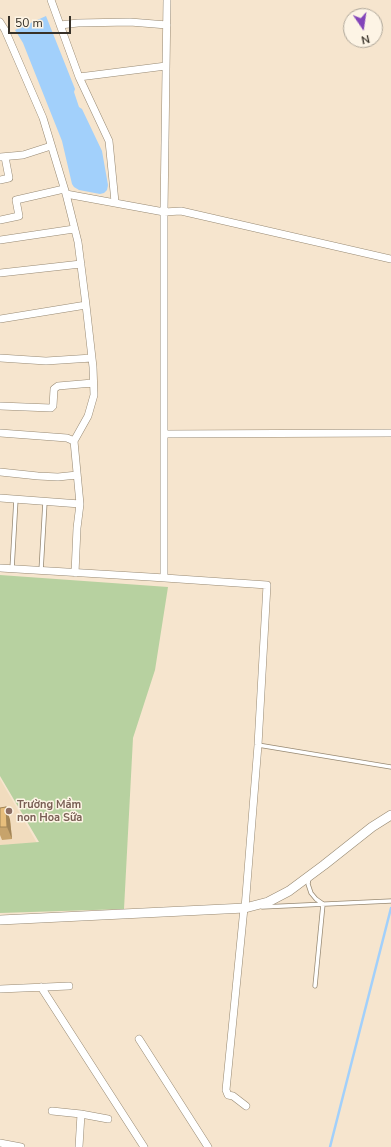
<!DOCTYPE html>
<meta charset="utf-8">
<style>
body{margin:0}
#map{position:relative;width:391px;height:1147px;overflow:hidden;background:#f6e5ce;font-family:"Nunito Sans",sans-serif}
canvas{display:block}
.north{position:absolute;left:343px;top:8px;width:40px;height:40px;box-sizing:border-box;background:#fdf4e5;border:1px solid #aea699;border-radius:50%;rotate:167deg;font-size:11px;font-weight:700;line-height:16px;text-align:center;color:#373128}
.north::after{content:'';display:block;margin:auto;width:14px;height:18px;background:#8344b9;clip-path:polygon(50% 0,100% 100%,50% 72%,0 100%)}
.scale{position:absolute;left:8px;top:16px;width:63px;height:18px;box-sizing:border-box;border:2px solid #373128;border-top:0;padding-left:5px;font-size:12px;line-height:14px;white-space:nowrap;color:#373128;-webkit-text-stroke:3px #fdf4e5;paint-order:stroke}
</style>
<div id="map">
<canvas width="391" height="1147"></canvas>
<div class="north">N</div>
<div class="scale">50 m</div>
</div>
<script>
const ctx = document.querySelector('canvas').getContext('2d');
ctx.lineJoin = 'round';
function fill(path, color) { ctx.fillStyle = color; ctx.fill(path, 'evenodd'); }
const shape = rows => new Path2D(rows.map(r => 'M' + r).join(''));
function trace(path, color, width, dash) { ctx.strokeStyle = color; ctx.lineWidth = width; ctx.lineCap = dash ? 'butt' : 'round'; ctx.setLineDash(dash || []); ctx.stroke(path); }
function write(font, color, halo, rows, align = 'center') {
  ctx.font = font + ' "Nunito Sans",sans-serif'; ctx.lineWidth = 3; ctx.setLineDash([]); ctx.textBaseline = 'middle'; ctx.strokeStyle = halo; ctx.fillStyle = color; for (const [text, x, y, turn = 0] of rows) {
    ctx.save(); ctx.translate(x, y); ctx.rotate((+turn || 0) * Math.PI / 180); ctx.textAlign = isNaN(turn) ? turn : align; if (halo) ctx.strokeText(text, 0, 0); ctx.fillText(text, 0, 0); ctx.restore();
  }
}
fill(shape([
 [0,779,37,843,0,845]
]), '#f1dcbe');
fill(shape([
 [0,575,168,587,155,670,133,738,124,909,0,913,0,845,39,842,0,776]
]), '#b7d1a0');
fill(shape([
 [46,16,75,89,74,92,79,107,82,109,102,151,108,185,107,190,104,193,100,194,79,190,74,187,72,184,62,141,23,43,15,30]
]), '#a2d0fb');
trace(shape([
 [330,1147,391,908]
]), '#a2d0fb', 2.5);
const service = shape([
 [12,569,16,499],
 [41,571,45,502],
 [258,745,391,767],
 [309,878,308,884,311,893,316,899,323,904,315,986],
 [262,907,391,901]
]);
const minor = shape([
 [51,0,79,77,109,141,115,202],
 [0,22,5,30,43,118,66,194,78,242,86,305,93,367,94,395,88,416,74,441,80,504,77,528,75,573],
 [60,25,78,23,130,22,167,25],
 [79,77,166,66],
 [0,157,23,155,51,146],
 [0,180,9,178,5,157],
 [66,194,164,212,181,211,391,259],
 [0,220,19,216,16,200,64,189],
 [0,240,74,229],
 [0,273,81,264],
 [0,319,86,305],
 [0,358,46,361,92,358],
 [0,406,51,408,53,406,54,389,58,386,93,383],
 [0,433,67,438,74,441],
 [164,434,391,433],
 [0,472,38,476,58,477,77,475],
 [0,498,80,504],
 [0,568,150,577,267,585,258,745,245,908],
 [164,578,164,212,167,0],
 [244,908,226,1090,228,1095,233,1096,246,1106],
 [41,987,144,1147],
 [0,989,69,986],
 [139,1039,208,1147],
 [52,1111,81,1114,108,1119],
 [0,1143,21,1147],
 [79,1147,81,1114]
]);
const tertiary = shape([
 [0,920,245,908,268,902,289,891,324,865,372,827,391,815]
]);
trace(service, '#978973', 5);
trace(minor, '#978973', 8);
trace(tertiary, '#978973', 10);
trace(service, '#fff', 3.5);
trace(minor, '#fff', 7);
trace(tertiary, '#fff', 9);
fill(shape([
 [6,807,10,820,12,839,2,840,0,835,0,808]
]), '#c7a36b');
fill(shape([
 [6,807,10,820,12,839,7,827]
]), '#a28557');
const building = shape([
 [6,807,7,827,0,827,0,808,6,807]
]);
fill(building, '#e7be7c');
trace(building, '#a28557', 1);
for (const [x, y, r, color] of [
 [9,811,4,"#8d6e63"]
]) { const dot = new Path2D(); dot.arc(x, y, r, 0, 2 * Math.PI); ctx.fillStyle = color; ctx.fill(dot); trace(dot, '#fdf4e5', 1.5); }
write('bold 11px', '#785e54', '#fdf4e5', [
 ["Trường Mầm",17,805],
 ["non Hoa Sữa",17,818]
], 'left');
</script>
